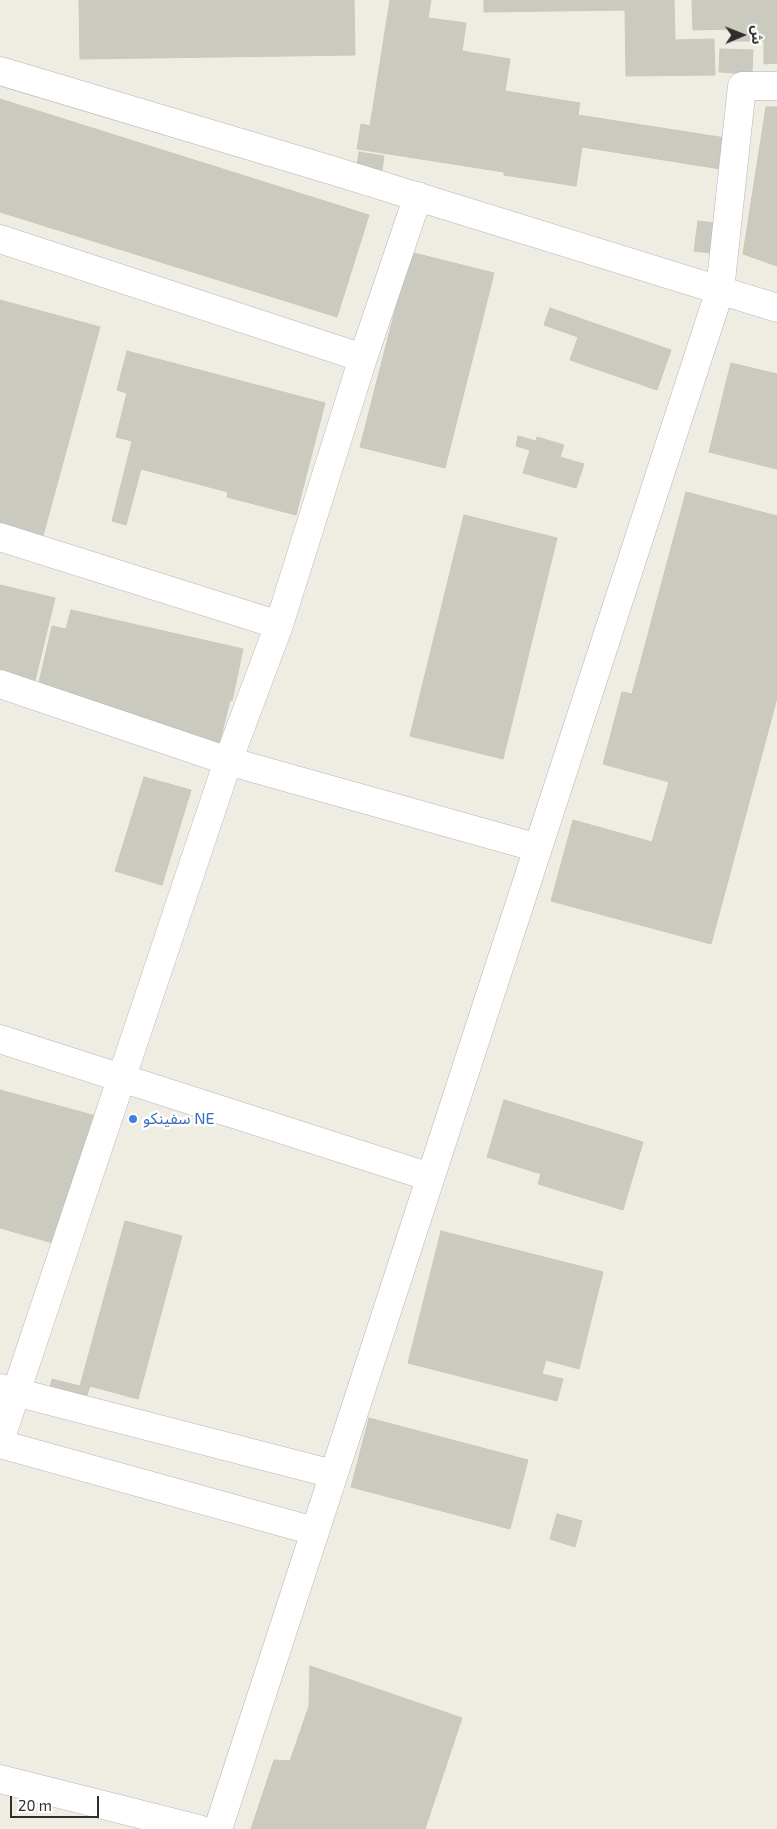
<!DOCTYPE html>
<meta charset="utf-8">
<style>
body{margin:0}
#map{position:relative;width:777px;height:1829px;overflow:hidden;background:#efece1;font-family:"Exo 2","Noto Sans Arabic",sans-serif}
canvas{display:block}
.north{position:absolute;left:717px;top:10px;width:50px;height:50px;-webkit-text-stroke:4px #fff;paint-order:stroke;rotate:89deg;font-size:14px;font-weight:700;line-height:20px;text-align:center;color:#2e2e2e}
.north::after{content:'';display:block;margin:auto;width:18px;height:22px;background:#2e2e2e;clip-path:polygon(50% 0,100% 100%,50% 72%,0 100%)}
.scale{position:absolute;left:10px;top:1796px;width:89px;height:22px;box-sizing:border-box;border:2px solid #2e2e2e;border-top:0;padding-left:6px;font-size:15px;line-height:18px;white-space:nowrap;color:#2e2e2e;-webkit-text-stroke:4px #fff;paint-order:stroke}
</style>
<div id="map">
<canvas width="777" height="1829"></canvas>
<div class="north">ش</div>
<div class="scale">20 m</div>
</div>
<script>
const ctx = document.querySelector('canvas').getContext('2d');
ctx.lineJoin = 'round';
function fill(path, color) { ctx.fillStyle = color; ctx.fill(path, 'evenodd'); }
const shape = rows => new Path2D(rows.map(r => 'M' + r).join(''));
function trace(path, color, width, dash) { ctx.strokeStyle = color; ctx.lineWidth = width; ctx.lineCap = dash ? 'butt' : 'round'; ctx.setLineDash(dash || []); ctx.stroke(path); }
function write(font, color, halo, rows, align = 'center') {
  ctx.font = font + ' "Exo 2","Noto Sans Arabic",sans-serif'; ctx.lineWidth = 5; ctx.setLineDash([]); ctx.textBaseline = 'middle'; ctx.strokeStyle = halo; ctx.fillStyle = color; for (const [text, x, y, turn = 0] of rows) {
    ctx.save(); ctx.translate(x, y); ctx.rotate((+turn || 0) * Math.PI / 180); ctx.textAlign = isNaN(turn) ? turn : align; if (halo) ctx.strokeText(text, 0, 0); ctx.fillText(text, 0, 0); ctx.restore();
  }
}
const building = shape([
 [79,0,354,0,355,55,80,59,79,0],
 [390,0,431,0,428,18,466,23,462,51,510,59,505,91,580,103,578,115,732,139,727,170,582,147,576,186,504,175,504,172,357,149,361,124,370,126,390,0],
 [484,0,674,0,675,40,714,39,715,75,626,76,625,10,484,12,484,0],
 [692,0,777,0,777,63,764,64,764,41,732,41,731,29,693,30,692,0],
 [720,49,753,50,752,74,719,72,720,49],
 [0,99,369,215,337,317,0,212,0,99],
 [766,107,777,107,777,266,743,254,766,107],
 [359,152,384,156,381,176,356,172,359,152],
 [698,221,715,223,711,253,694,251,698,221],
 [410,252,494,273,445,468,360,447,410,252],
 [0,300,100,327,41,543,0,532,0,300],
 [550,308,671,350,657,390,570,360,578,337,544,325,550,308],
 [127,351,325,403,296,515,227,497,228,492,141,469,126,525,112,521,132,441,116,437,127,393,117,390,127,351],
 [731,363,777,374,777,469,709,452,731,363],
 [518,436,536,441,537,437,564,445,560,457,584,464,576,488,523,473,530,450,516,446,518,436],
 [686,492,777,516,777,698,711,944,551,901,573,820,652,842,669,782,603,764,622,692,632,694,686,492],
 [464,515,557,538,503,759,410,736,464,515],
 [0,585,55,598,31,697,0,689,0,585],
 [71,610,243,649,232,701,230,700,219,745,34,704,52,626,66,629,71,610],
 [144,777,191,790,162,885,115,871,144,777],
 [0,1090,96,1116,60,1245,0,1228,0,1090],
 [504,1100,643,1142,623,1210,538,1184,541,1174,487,1157,504,1100],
 [125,1221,182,1236,138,1399,90,1386,85,1401,49,1392,52,1379,80,1386,125,1221],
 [441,1231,603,1272,579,1369,546,1360,542,1374,563,1379,557,1401,408,1363,441,1231],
 [369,1418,528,1460,510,1529,351,1487,369,1418],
 [557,1514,582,1521,575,1547,550,1539,557,1514],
 [310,1666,462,1718,425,1829,251,1829,274,1760,290,1761,309,1706,310,1666]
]);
fill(building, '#cbcabf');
trace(building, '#cbc8ba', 1);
const minor = shape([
 [0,71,331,170,777,308],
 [0,239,363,358],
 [0,537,279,625],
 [0,684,228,761,538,848],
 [0,1039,430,1177],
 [0,1388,333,1474],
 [0,1440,228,761,279,625,363,358,418,196],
 [0,1444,314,1531],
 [0,1779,199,1829],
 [218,1829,720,290,742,86,777,86]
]);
trace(minor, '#b4b4c1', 29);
trace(minor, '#fff', 28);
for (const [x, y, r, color] of [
 [133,1119,5,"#3f7fe0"]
]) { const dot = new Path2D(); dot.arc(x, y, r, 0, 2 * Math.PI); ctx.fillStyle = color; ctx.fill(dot); trace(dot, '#fff', 2); }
write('16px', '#366cbe', '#fff', [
 ["سفينكو NE",143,1119]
], 'left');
</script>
